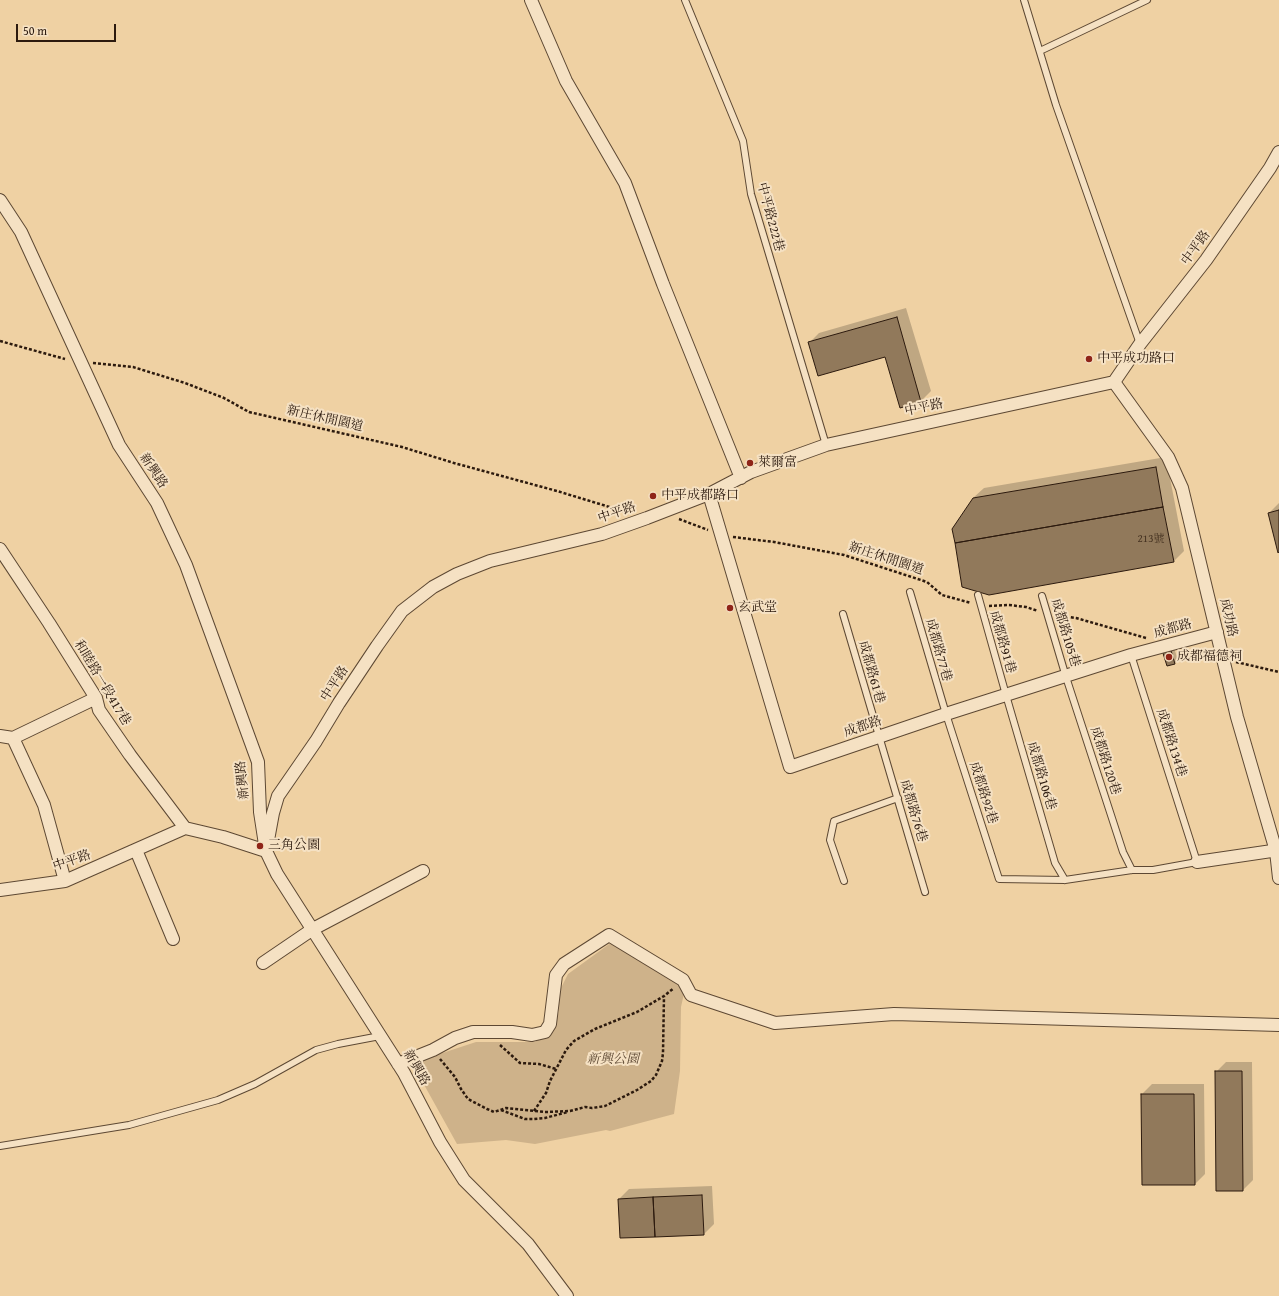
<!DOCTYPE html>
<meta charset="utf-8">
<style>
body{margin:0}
#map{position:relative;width:1279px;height:1296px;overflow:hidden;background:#efd1a3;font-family:"Gentium Book Plus",serif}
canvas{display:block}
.scale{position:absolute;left:16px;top:24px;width:100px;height:18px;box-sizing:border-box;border:2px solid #2c1a0e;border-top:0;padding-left:5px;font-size:12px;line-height:14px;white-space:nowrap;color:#2c1a0e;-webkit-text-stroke:3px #f5e1c3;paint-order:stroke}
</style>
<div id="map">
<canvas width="1279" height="1296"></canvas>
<div class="scale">50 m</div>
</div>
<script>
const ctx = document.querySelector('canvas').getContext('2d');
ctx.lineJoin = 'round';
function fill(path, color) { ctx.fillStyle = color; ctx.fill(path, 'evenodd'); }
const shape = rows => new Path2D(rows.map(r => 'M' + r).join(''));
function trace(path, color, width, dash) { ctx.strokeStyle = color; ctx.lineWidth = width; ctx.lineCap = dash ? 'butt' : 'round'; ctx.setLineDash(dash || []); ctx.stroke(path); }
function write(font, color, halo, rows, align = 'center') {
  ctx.font = font + ' "Gentium Book Plus","Noto Serif TC",serif'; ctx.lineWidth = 4; ctx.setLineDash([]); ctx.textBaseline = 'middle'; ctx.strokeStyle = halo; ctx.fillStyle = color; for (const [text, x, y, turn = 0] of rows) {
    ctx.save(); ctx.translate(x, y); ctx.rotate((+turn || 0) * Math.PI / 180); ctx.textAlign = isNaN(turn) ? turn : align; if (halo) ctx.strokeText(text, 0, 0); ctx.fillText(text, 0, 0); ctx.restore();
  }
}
fill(shape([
 [612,942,685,989,681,1007,680,1071,674,1114,610,1131,606,1130,535,1144,506,1140,457,1144,412,1063,476,1042,535,1042,554,1029,559,1011,557,996,568,974]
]), '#ceb28a');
fill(shape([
 [906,308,931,391,921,401,885,356,809,343,819,333],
 [1166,457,1184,551,1174,561,973,498,984,488],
 [1279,503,1279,551,1269,513],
 [1173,645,1178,660,1175,663,1168,665,1163,651],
 [1226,1062,1252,1062,1253,1180,1243,1190,1216,1072],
 [1152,1084,1204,1084,1205,1174,1195,1184,1142,1094],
 [712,1186,714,1224,704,1234,619,1199,629,1189]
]), '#0003');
const building = shape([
 [897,317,921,402,900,408,885,357,818,376,808,342,897,317],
 [1156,467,1163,507,955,543,952,529,973,498,1156,467],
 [1163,507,1174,562,989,595,962,587,955,543,1163,507],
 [1279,510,1279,552,1278,553,1268,513,1279,510],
 [1170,647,1175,664,1167,666,1162,650,1170,647],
 [1215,1071,1242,1071,1243,1191,1216,1191,1215,1071],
 [1141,1094,1194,1094,1195,1185,1142,1185,1141,1094],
 [702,1195,704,1235,655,1237,653,1197,702,1195],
 [653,1197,655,1237,620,1238,618,1199,653,1197]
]);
fill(building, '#91795b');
trace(building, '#2c1a0e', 1);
const lane = shape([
 [685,0,743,141,751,194,826,445],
 [1024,0,1056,105,1140,344],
 [1040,51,1147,0],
 [910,592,946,714,999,879,1065,880,1132,870,1153,870,1197,862,1131,655],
 [978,595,1006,695,1055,863,1065,880],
 [1042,596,1066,677,1123,852,1132,870],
 [843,614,925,892],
 [844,881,830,840,834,821,898,798],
 [0,1146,129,1125,218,1100,255,1084,316,1050,338,1044,380,1036]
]);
const street = shape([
 [531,0,566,81,625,183,663,284,741,478],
 [0,200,21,232,119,445,157,503,186,565,258,762,260,812,266,851,277,874,404,1073,440,1142,464,1180,528,1244,567,1296],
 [1114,382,1168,457,1182,488,1237,717,1276,851,1279,878],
 [709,494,790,767,946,714,1131,655,1217,632],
 [0,549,49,623,96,698,99,710,130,755,185,828],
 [0,736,13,738,96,698],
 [13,738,44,805,65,881],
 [136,850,173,939],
 [266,851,273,813,278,796,316,741,339,703,377,646,402,611,433,587,457,574,490,561,602,534,647,518,709,494,751,472,826,445,1114,382,1140,344,1206,260,1270,168,1279,152],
 [1197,862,1279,850],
 [0,890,65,881,185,828,223,837,266,851],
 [263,963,313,929,423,871],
 [398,1064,433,1050,455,1038,473,1032,512,1032,532,1035,545,1032,550,1024,556,975,564,964,609,935,683,980,691,995,775,1023,894,1014,1279,1025]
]);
trace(lane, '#5d4833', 8);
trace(street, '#5d4833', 14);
trace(shape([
 [0,341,65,359],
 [93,363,133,367,185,383,224,398,249,412,402,447,454,463,557,491,626,512],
 [679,519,708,530],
 [733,537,774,542,844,555,927,582,942,595,971,603],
 [989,606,1009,605,1026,607,1038,611],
 [1056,615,1076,618,1146,638],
 [1196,651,1210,655],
 [1236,662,1279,672],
 [500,1045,520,1063,539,1064,556,1069],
 [440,1059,455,1077,461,1089,468,1099,487,1109,494,1112,506,1108,545,1112,570,1111,585,1107,592,1108,605,1106,637,1090,651,1081,656,1075,662,1061,663,1053,664,996],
 [501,1110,525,1119,534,1119,545,1118,568,1112],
 [534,1111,546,1093,550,1081,566,1050,574,1041,595,1029,637,1012,664,996,674,988]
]), '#2c1a0e', 2.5, [3, 2]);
trace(lane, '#f5e1c3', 6);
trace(street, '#f5e1c3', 12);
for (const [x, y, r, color] of [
 [1089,359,4,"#8f2418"],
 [750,463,4,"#8f2418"],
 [653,496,4,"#8f2418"],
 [730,608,4,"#8f2418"],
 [1169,657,4,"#8f2418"],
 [260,846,4,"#8f2418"]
]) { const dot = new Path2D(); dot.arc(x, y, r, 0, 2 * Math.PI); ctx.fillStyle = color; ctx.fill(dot); trace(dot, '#f5e1c3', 1.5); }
write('11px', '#453221', null, [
 ["213號",1151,539]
]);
write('13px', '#2c1a0e', '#f5e1c3', [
 ["中平路222巷",770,217,75],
 ["中平路",1196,248,-54],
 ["中平路",924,408,-12],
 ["新庄休閒園道",325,419,13],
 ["新興路",153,471,56],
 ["中平路",617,513,-19],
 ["新庄休閒園道",886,559,18],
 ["成功路",1228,618,77],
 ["成都路",1173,629,-15],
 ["成都路105巷",1065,633,73],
 ["成都路91巷",1002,642,74],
 ["成都路77巷",938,650,74],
 ["成都路61巷",871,672,74],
 ["和睦路一段417巷",102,683,59],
 ["中平路",335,684,-57],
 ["成都路",863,727,-19],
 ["成都路134巷",1171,743,72],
 ["成都路120巷",1105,761,72],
 ["成都路106巷",1041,776,73],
 ["新興路",243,780,-96],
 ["成都路92巷",983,793,72],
 ["成都路76巷",913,811,73],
 ["中平路",72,861,-19],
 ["新興路",416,1068,60]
]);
write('13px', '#2c1a0e', '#f5e1c3', [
 ["中平成功路口",1097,359],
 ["萊爾富",758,463],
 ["中平成都路口",661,496],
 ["玄武堂",738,608],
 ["成都福德祠",1177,657],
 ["三角公園",268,846]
], 'left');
write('italic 13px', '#5d4833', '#f5e1c3', [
 ["新興公園",613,1060]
]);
</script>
